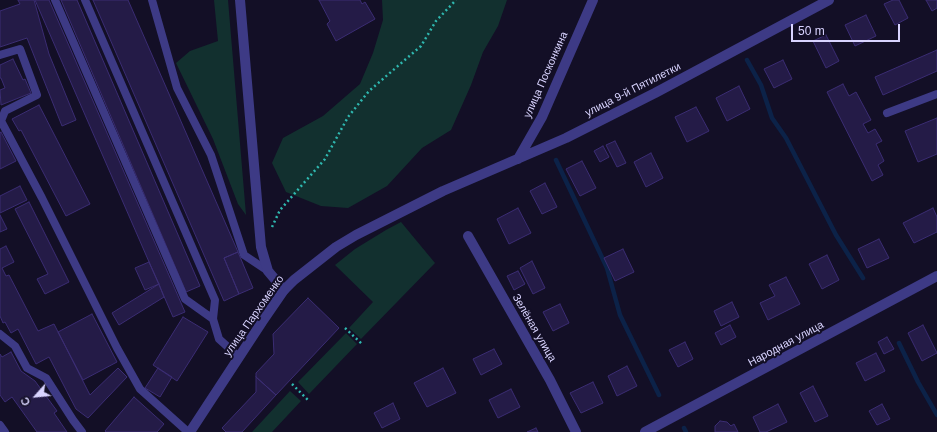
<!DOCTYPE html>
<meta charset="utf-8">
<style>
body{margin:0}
#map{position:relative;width:937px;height:432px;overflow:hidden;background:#130f26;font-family:Helvetica,sans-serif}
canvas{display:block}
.north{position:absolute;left:16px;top:376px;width:40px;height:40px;-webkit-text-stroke:3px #130f26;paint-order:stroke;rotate:243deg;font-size:11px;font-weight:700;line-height:16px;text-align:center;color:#d9d4ff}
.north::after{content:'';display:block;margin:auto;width:14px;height:18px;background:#d9d4ff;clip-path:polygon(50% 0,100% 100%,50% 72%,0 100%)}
.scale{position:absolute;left:791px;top:24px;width:109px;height:18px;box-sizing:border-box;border:2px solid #d9d4ff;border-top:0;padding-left:5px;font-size:12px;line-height:14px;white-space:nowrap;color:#d9d4ff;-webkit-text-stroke:3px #130f26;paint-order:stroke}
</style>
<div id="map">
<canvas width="937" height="432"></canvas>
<div class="north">С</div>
<div class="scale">50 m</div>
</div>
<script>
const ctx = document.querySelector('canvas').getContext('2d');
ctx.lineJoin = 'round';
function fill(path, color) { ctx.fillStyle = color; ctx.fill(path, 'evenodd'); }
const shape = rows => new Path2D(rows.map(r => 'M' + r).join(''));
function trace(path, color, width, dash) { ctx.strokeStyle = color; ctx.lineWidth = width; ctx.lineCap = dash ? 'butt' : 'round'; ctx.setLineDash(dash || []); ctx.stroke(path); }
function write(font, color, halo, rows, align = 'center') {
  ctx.font = font + ' Helvetica,sans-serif'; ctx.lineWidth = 4; ctx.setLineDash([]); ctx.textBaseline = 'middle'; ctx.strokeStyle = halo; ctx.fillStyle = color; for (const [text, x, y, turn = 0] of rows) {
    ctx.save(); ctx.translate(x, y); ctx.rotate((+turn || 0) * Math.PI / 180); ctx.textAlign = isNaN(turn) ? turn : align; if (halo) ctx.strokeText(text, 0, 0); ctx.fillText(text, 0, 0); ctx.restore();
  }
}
fill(shape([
 [214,0,228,0,246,215,238,204,213,139,176,63,190,51,218,41],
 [382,0,507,0,498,26,483,52,471,85,451,130,422,148,387,186,348,208,321,206,286,192,272,163,283,138,323,116,360,84,373,53,383,20],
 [401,222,435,263,361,339,349,328,373,302,335,265,355,249,386,230],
 [346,333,357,344,309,394,298,382],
 [290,391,301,401,272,432,252,432]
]), '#12302f');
trace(shape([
 [747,60,761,85,772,118,786,138,836,235,863,278],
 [556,160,607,268,620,315,659,395],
 [899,343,918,382,937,415],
 [684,428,686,432]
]), '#0c2248', 4.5);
const building = shape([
 [18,0,34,0,49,54,76,120,62,126,27,38,0,47,0,11,20,4,18,0],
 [35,0,49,0,185,312,173,317,35,0],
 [61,0,77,0,200,286,186,292,61,0],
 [93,0,128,0,238,252,224,258,239,294,224,301,93,0],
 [319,0,360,0,362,4,365,2,375,19,336,41,327,24,330,21,319,0],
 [893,0,899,0,908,18,895,25,884,4,893,0],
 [926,0,937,0,937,8,932,11,926,0],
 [866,15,876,36,855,46,845,25,866,15],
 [826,35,839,61,826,68,813,41,826,35],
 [937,50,937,71,883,95,875,77,937,50],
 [13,59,23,80,25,79,31,93,1,105,0,90,5,88,1,78,0,78,0,65,13,59],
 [783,60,792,79,774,88,764,69,783,60],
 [843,84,849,96,856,92,871,120,863,124,868,133,875,129,882,141,876,144,884,161,878,165,883,175,872,181,827,92,843,84],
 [739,86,750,109,727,121,716,98,739,86],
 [39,105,90,204,66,216,21,130,19,131,12,119,39,105],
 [696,107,709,131,687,142,675,117,696,107],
 [937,118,937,154,918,162,905,131,937,118],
 [1,132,16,161,0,169,0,133,1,132],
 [615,141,626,163,617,167,606,145,615,141],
 [603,146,609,157,600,162,594,151,603,146],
 [651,153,663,178,646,187,634,162,651,153],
 [582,161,596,188,580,196,566,169,582,161],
 [545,183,557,207,542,214,530,191,545,183],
 [20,186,27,200,0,213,0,196,20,186],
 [29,202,69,282,45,294,37,279,48,274,15,209,29,202],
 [518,208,531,233,509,244,497,219,518,208],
 [933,208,937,217,937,232,914,243,903,223,933,208],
 [0,215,7,229,0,232,0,215],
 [879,239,889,258,867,268,858,249,879,239],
 [6,246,14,262,2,268,6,276,9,275,38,331,54,324,90,395,118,368,127,377,88,418,76,409,49,357,36,364,18,329,11,333,5,322,3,323,0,316,0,249,6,246],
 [623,249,634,272,615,281,604,258,623,249],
 [238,252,253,288,239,294,224,258,238,252],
 [827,255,839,280,822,289,809,264,827,255],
 [532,261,545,288,533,294,520,268,532,261],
 [149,262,159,284,145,290,135,268,149,262],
 [518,271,525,284,514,290,507,276,518,271],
 [786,277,800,304,768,320,760,303,775,296,769,285,786,277],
 [159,284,164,297,119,325,112,313,159,284],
 [308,298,339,328,276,395,256,377,256,373,274,354,273,334,308,298],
 [732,302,739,317,721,326,714,311,732,302],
 [560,304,569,323,553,331,543,312,560,304],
 [92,314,117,362,83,380,58,332,92,314],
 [183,317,208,332,177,381,153,365,183,317],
 [730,325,736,337,721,345,715,333,730,325],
 [923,325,937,353,922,361,908,333,923,325],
 [887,337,894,349,884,354,878,342,887,337],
 [685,342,693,359,678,367,669,350,685,342],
 [494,349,502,364,481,375,473,359,494,349],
 [11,352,21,371,35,381,57,411,54,413,67,432,37,432,12,397,5,402,0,395,0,354,2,357,11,352],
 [876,353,885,371,865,381,856,363,876,353],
 [627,366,637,386,617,396,608,376,627,366],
 [158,368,172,377,160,397,145,388,158,368],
 [443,368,456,393,427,407,414,383,443,368],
 [256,377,276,395,242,432,226,432,222,428,256,392,256,377],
 [593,382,603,403,581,413,570,393,593,382],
 [813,386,828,416,815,422,800,393,813,386],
 [511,389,520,407,498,418,489,400,511,389],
 [134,397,164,424,157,432,106,432,105,431,134,397],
 [393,403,400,419,382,428,374,413,393,403],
 [778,404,787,422,766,432,760,432,753,417,778,404],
 [882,404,890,419,877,425,869,411,882,404],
 [720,421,727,422,731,426,734,424,738,432,715,432,715,426,720,421],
 [536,428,538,432,527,432,536,428]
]);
fill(building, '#241b47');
trace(building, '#3b2d73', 1);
trace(shape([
 [272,227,280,210,325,159,348,117,369,91,421,46,436,21,456,0],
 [345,328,362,344],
 [292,384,308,400]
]), '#2fb8b0', 2.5, [2, 3]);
trace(shape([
 [55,0,185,299,213,319],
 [85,0,215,300,213,319,219,339,239,357],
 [152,0,177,88,211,155,244,255,268,271],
 [0,55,20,49,37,95,5,111,1,121],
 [887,113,937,94],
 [0,122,1,121,42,198,117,348,140,389,188,432],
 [0,334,15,346,27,368,46,378,73,420,82,432],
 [0,425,5,432]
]), '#3d3a85', 8);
trace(shape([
 [240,0,261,247,268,271,284,290],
 [468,236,550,380,576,432],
 [645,432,937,276]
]), '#3d3a85', 10);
trace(shape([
 [518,159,542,117,593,0],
 [190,432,262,322,284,290,294,280,336,247,356,235,443,191,566,138,655,93,829,0]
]), '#3d3a85', 10);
write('11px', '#d9d4ff', '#130f26', [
 ["улица Посконкина",546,75,-66],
 ["улица 9-й Пятилетки",633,90,-27],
 ["улица Пархоменко",254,316,-55],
 ["Зелёная улица",534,328,60],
 ["Народная улица",786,344,-28]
]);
</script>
